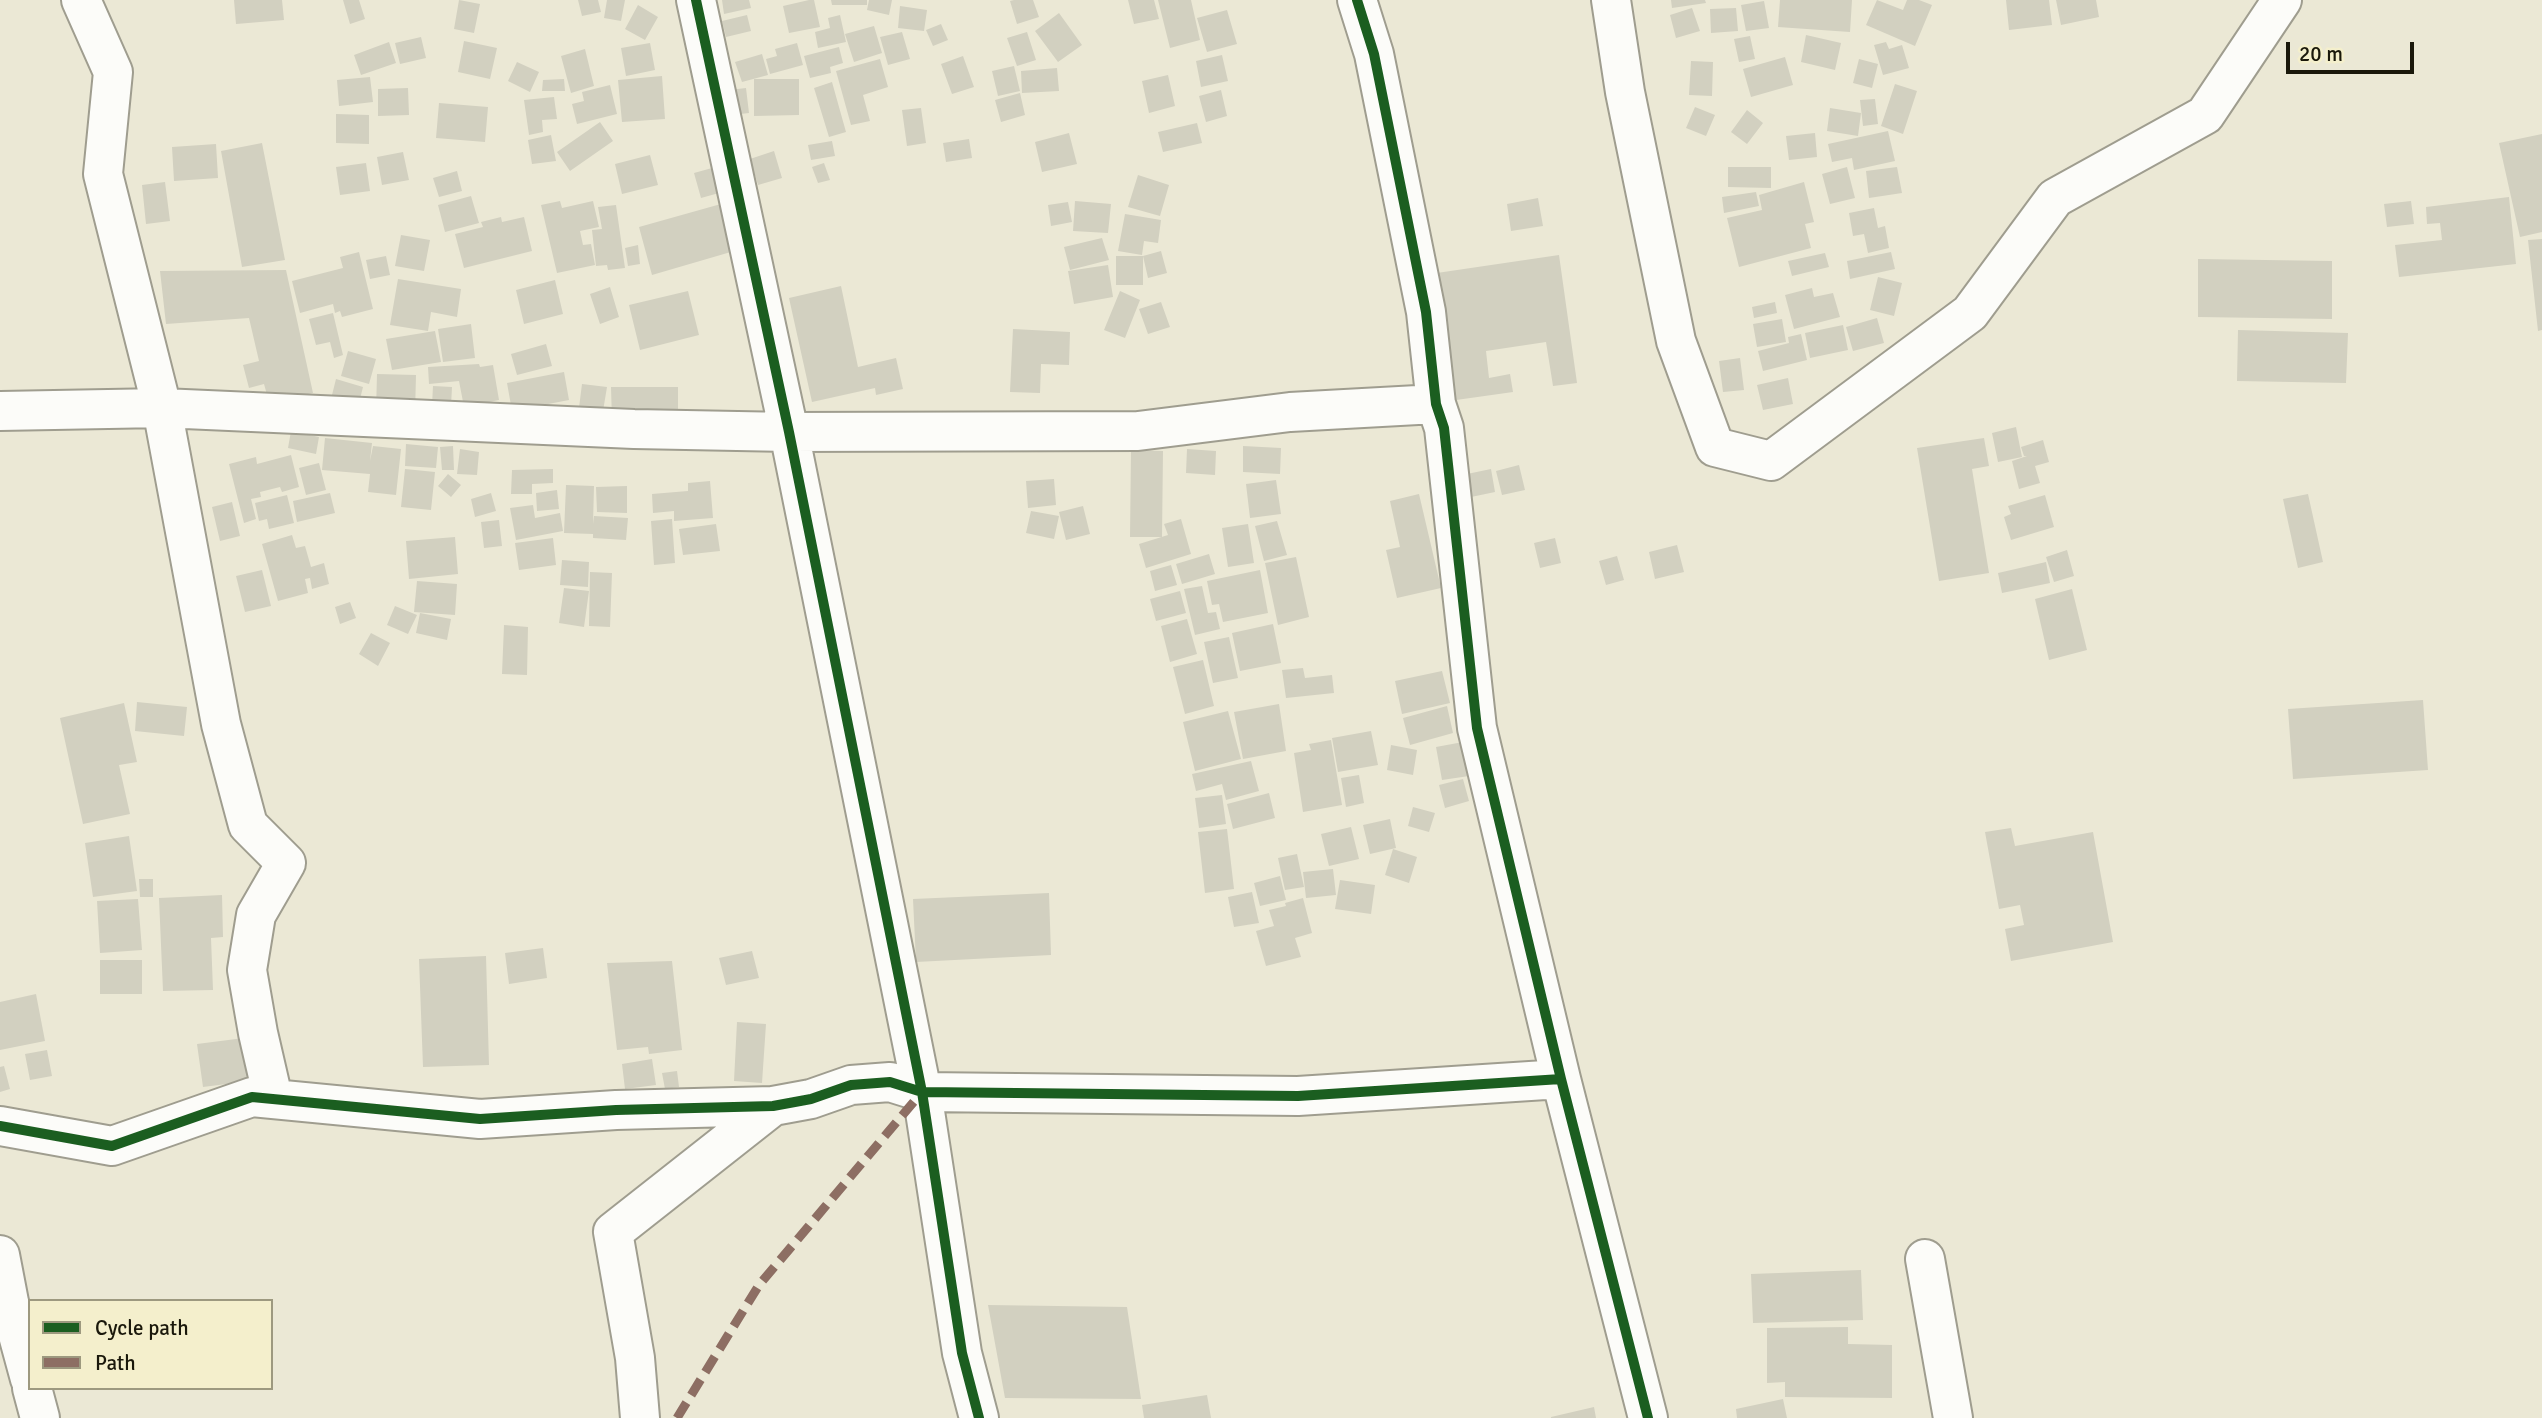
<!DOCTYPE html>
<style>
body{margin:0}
#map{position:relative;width:2542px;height:1418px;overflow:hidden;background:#ebe8d5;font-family:Signika,sans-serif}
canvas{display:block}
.legend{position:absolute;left:28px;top:1299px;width:245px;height:91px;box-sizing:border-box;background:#f4efcc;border:2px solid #9d997f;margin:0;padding:9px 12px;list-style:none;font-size:21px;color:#1a180b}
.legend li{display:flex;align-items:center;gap:14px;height:35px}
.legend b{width:35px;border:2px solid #9d997f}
.scale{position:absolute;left:2286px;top:42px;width:128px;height:32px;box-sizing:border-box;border:4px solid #1a180b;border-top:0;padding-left:9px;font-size:21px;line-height:24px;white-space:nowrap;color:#1a180b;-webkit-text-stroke:5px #f4efcc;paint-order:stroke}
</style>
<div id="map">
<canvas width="2542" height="1418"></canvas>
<ul class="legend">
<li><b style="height:9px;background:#1b5e20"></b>Cycle path</li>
<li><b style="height:9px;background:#8d6e63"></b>Path</li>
</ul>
<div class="scale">20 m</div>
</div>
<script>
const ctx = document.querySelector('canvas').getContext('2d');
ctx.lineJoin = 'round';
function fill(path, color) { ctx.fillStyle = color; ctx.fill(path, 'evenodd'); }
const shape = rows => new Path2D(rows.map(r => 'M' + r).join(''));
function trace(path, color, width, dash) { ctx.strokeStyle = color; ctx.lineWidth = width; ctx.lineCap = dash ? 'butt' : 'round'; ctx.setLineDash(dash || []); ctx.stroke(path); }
fill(shape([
 [234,0,282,0,284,20,236,24],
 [343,0,359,0,365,19,350,24],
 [459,0,480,4,474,33,454,29],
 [578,0,598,0,601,12,582,16],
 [607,0,625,0,621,21,604,18],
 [722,0,749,0,751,8,724,14],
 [809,0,814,0,820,27,789,33,783,6],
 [831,0,867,0,867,5,832,5],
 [869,0,892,0,889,15,867,10],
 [1014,0,1033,0,1039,17,1017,24,1010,1],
 [1128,0,1154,0,1159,19,1134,24],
 [1158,0,1191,0,1200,40,1170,48],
 [1671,0,1705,0,1706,3,1672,8],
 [1780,0,1852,0,1850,32,1778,27],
 [1877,0,1903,10,1907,0,1919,0,1932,5,1915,46,1866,25],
 [2006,0,2049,0,2052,25,2009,30],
 [2056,0,2096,0,2099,17,2061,25],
 [1764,1,1769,28,1746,31,1741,5],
 [638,5,658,17,645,40,625,29],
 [900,6,927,10,924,31,898,28],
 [1692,8,1700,31,1676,38,1670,15],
 [1736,8,1738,31,1711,33,1710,9],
 [1227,10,1237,44,1207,52,1197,18],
 [1059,13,1082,45,1058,62,1035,31],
 [747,15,751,31,726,37,722,21],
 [840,15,846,42,818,48,815,32,830,28,828,18],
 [941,24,948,40,933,46,926,30],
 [874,26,882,53,854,62,845,34],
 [902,32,910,59,888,65,880,37],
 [1027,32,1036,60,1017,66,1007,38],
 [1806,35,1841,43,1835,70,1801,62],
 [1750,36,1755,59,1739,62,1734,39],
 [421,37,426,58,400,64,395,43],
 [464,41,497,48,490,79,458,72],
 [389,42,396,63,361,75,354,55],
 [1886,42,1889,49,1902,45,1909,68,1883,75,1874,45],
 [650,43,655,70,626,76,621,48],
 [797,43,803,65,770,74,766,59,777,56,775,49],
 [839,47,843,63,830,67,831,73,810,78,804,56],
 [585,49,594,86,571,93,561,56],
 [762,54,768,75,742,82,735,62],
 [1222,55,1228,81,1201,87,1196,61],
 [963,56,974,87,952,94,941,64],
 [1785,57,1793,85,1751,97,1743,69],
 [880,59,888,87,863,95,870,121,851,125,836,71],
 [1859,59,1878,64,1872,88,1853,83],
 [1691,61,1713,62,1712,96,1689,95],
 [517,62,539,72,530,92,508,81],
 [1014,66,1020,91,998,96,992,71],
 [1057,68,1059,91,1022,93,1021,71],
 [1168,75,1175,106,1149,113,1142,81],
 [662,76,665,119,622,122,618,80],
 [370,77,373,102,339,106,337,80],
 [564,79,565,91,542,91,543,80],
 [754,79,799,79,799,115,754,116],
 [832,82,846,132,829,137,814,88],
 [1895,84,1917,91,1903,134,1881,126],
 [610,85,617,114,577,124,572,104,584,101,582,92],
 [408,88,409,115,378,116,378,89],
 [746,88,749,113,732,115,729,90],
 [1221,90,1227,116,1206,122,1199,96],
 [1020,93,1025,115,1001,122,995,100],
 [554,97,557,119,542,120,543,132,529,135,524,100],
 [1875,99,1878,124,1863,126,1860,100],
 [439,103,488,107,485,142,436,138],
 [1695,107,1715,115,1706,136,1686,128],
 [921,108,926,143,907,146,902,110],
 [1830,108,1861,113,1858,136,1827,131],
 [1747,110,1763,123,1747,144,1731,132],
 [336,114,369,115,369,144,336,143],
 [600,122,613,141,570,171,557,152],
 [1197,123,1202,143,1163,152,1158,132],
 [1888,131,1895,161,1854,170,1852,158,1832,162,1828,144],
 [1069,133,1077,164,1042,172,1035,142],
 [1815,133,1817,157,1789,160,1786,136],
 [2542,134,2542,232,2520,237,2499,143],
 [551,135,556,161,532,164,528,140],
 [969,139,972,158,946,162,943,143],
 [832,141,835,156,811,160,808,145],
 [262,143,285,260,242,267,221,151],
 [216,144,218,178,174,181,172,147],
 [774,151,782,178,758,185,750,159],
 [403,152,409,180,382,185,377,157],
 [650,155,658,185,622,194,615,164],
 [366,163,370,191,340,195,336,167],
 [824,163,830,180,818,183,812,167],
 [1728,167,1771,167,1771,188,1728,187],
 [1847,167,1855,198,1830,204,1822,174],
 [1897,167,1902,193,1869,198,1866,171],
 [712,168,719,193,701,198,694,173],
 [457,171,462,191,439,197,433,178],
 [1138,175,1169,185,1160,216,1128,207],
 [165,182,170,221,146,224,142,185],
 [1804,182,1814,222,1805,224,1811,248,1739,267,1727,218,1762,210,1759,195],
 [1756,192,1759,206,1724,213,1722,197],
 [471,196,479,223,445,232,438,205],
 [2509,197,2516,264,2399,277,2395,245,2442,240,2440,223,2427,224,2426,207],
 [1538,198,1543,226,1511,231,1507,204],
 [560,201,562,208,593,201,599,227,580,231,583,245,591,244,595,265,557,273,541,205],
 [1075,201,1111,204,1108,233,1073,231],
 [2411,201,2414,224,2387,227,2384,204],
 [728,202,741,249,652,275,639,227],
 [1068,202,1072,222,1051,226,1048,205],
 [616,205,625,268,608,270,607,265,596,266,592,230,602,229,598,207],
 [1874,208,1878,228,1885,226,1889,248,1868,253,1864,234,1853,236,1849,213],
 [1125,214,1161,220,1158,243,1144,241,1142,255,1118,251],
 [501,217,502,222,524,217,532,251,464,268,455,234,483,227,481,222],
 [401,235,430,240,424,271,395,266],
 [1102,238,1109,260,1070,270,1064,247],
 [2542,239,2542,330,2538,331,2528,240],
 [638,245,640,264,628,266,625,248],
 [1161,251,1167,273,1148,278,1143,256],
 [359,252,373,309,342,317,340,311,335,313,333,304,300,313,292,281,343,268,340,257],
 [1891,252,1895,269,1850,279,1847,261],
 [1825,253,1829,267,1792,276,1788,261],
 [1559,255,1577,383,1553,386,1546,342,1486,351,1489,378,1510,374,1513,392,1449,401,1430,274],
 [386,256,390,275,370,279,366,260],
 [1116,256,1143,256,1143,285,1116,285],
 [2198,259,2332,261,2332,319,2198,317],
 [1108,265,1113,297,1074,304,1068,271],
 [286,270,313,393,269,402,264,384,249,388,243,365,259,361,249,318,166,324,160,271],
 [1878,277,1902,283,1894,316,1870,310],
 [398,279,461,289,457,317,431,312,428,331,390,325],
 [555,280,563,314,524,324,516,290],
 [841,286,858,367,896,358,903,389,876,395,875,388,812,402,789,298],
 [610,287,619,317,600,324,590,294],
 [1812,288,1814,297,1833,293,1840,317,1794,329,1785,295],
 [688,291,699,335,640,350,629,305],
 [1120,291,1140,300,1125,338,1104,330],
 [1161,302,1170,327,1148,334,1139,309],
 [1775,302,1777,313,1754,318,1752,307],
 [333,313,343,355,334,358,330,342,316,345,309,319],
 [1877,318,1884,343,1853,351,1846,327],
 [1782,319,1786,342,1757,347,1753,324],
 [471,324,475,358,443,362,438,329],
 [1843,325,1848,350,1810,358,1805,333],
 [1013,329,1070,332,1069,365,1041,364,1040,393,1010,392],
 [2238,330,2348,333,2346,383,2237,381],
 [435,331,441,362,392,370,386,339],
 [1801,334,1807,360,1763,371,1758,351,1789,343,1788,337],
 [546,344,552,366,517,375,511,354],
 [348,351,376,359,369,384,341,376],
 [1740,358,1744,390,1723,392,1719,361],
 [479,364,480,367,493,365,499,400,464,407,459,381,429,384,428,367],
 [564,372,569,400,512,411,507,383],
 [377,374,416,375,415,414,376,412],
 [1788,378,1793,404,1763,410,1757,385],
 [336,379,363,387,359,403,332,395],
 [582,384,607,387,603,411,579,408],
 [433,386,452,387,451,406,432,405],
 [611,387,678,387,678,421,612,421],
 [2016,427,2022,457,1998,462,1992,433],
 [291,431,319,437,316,454,288,448],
 [325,438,372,443,370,461,373,446,401,449,396,495,368,492,370,474,322,470],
 [1984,438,1989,466,1972,469,1989,573,1939,581,1917,448],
 [2043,440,2049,462,2035,466,2040,483,2019,489,2012,461,2027,456,2024,456,2021,447],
 [406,444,438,447,436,468,405,466],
 [453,446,454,470,442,470,440,447],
 [1243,446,1281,448,1280,474,1243,472],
 [460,449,479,452,477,475,457,474],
 [1187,449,1216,451,1215,475,1186,473],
 [1131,450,1163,451,1162,537,1130,537],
 [291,455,299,487,282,492,280,487,260,492,261,497,251,499,256,519,244,523,229,464,256,457,257,464],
 [319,463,326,490,306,495,299,468],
 [1519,465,1525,490,1502,495,1496,471],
 [405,469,435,472,431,510,401,507],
 [553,469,553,483,532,484,532,494,511,494,512,470],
 [1491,469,1495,492,1471,497,1467,474],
 [448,474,461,485,451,497,438,486],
 [1054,479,1056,505,1028,508,1026,481],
 [1276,480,1281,514,1250,518,1246,484],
 [710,481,713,518,674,521,674,511,653,513,652,494,688,491,688,483],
 [566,485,594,486,593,524,594,516,628,518,626,540,593,538,593,534,564,533],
 [627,486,627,513,597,512,596,487],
 [557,490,559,509,537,511,536,493],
 [330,493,335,513,297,522,293,501],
 [491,493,496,511,475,517,471,499],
 [1419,494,1441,588,1397,598,1386,550,1400,547,1390,501],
 [2308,494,2323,562,2298,568,2283,499],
 [287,495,294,523,269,529,267,519,259,521,255,503],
 [2045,495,2054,527,2011,540,2004,517,2011,514,2008,506],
 [232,502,240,536,220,541,212,507],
 [533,505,535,518,560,513,563,531,516,540,510,508],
 [1083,506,1090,534,1066,540,1059,512],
 [1031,511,1059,516,1054,539,1026,533],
 [672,519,675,563,654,565,651,521],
 [1181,519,1191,554,1146,568,1139,544,1168,535,1164,524],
 [499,520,502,546,484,548,481,522],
 [1277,521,1287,555,1264,561,1255,526],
 [716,524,720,551,683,555,679,529],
 [1248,524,1254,563,1228,567,1222,528],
 [292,535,296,548,305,546,311,567,324,563,329,584,312,589,310,578,305,579,308,593,278,601,262,544],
 [455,537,458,574,409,579,406,541],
 [553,538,556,565,519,570,515,543],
 [1555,538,1561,563,1540,568,1534,543],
 [1677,545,1684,572,1655,579,1649,552],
 [2067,550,2074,576,2054,582,2046,557],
 [1209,554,1215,574,1182,584,1176,564],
 [1617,556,1624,580,1606,585,1599,561],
 [1296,557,1309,617,1278,625,1265,563],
 [562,560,589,562,588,587,560,585],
 [2046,562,2050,583,2002,593,1998,573],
 [1171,565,1177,585,1155,591,1150,571],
 [262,570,271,606,245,612,236,576],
 [1260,570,1268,613,1223,622,1219,604,1212,605,1207,581],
 [590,572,612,573,610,627,589,626],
 [417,581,457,584,455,615,414,612],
 [1202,586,1208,613,1216,612,1220,629,1195,635,1184,589],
 [564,588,589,591,584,627,559,623],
 [2072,589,2087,650,2049,660,2035,599],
 [1180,591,1186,613,1156,621,1150,599],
 [350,602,356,618,340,624,335,607],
 [395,606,417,615,408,634,387,625],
 [420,613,451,619,447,640,416,633],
 [1187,619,1197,654,1170,662,1161,626],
 [1273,624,1281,663,1240,671,1232,633],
 [504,625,528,627,527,675,502,674],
 [371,633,390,643,378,666,359,654],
 [1229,637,1238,678,1213,683,1204,642],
 [1203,660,1214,706,1185,714,1173,667],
 [1303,668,1305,678,1332,675,1334,693,1286,698,1282,670],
 [1442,671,1450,703,1402,714,1395,681],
 [2423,700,2428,770,2293,779,2288,709],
 [137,702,187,707,184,736,135,731],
 [124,703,137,762,119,765,130,814,83,824,60,718],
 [1279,704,1286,751,1243,759,1234,712],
 [1447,706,1453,733,1410,745,1403,718],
 [1228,711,1241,759,1195,771,1183,722],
 [1371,731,1378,765,1338,772,1332,738],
 [1331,740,1342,805,1303,812,1294,753,1311,750,1309,744],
 [1463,742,1469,776,1442,780,1436,747],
 [1391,745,1417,750,1413,775,1387,770],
 [1251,761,1259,791,1226,800,1222,784,1196,791,1192,774],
 [1359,775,1364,803,1346,807,1341,778],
 [1463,779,1469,801,1445,808,1439,785],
 [1269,793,1275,818,1233,829,1227,804],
 [1222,795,1226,824,1199,828,1195,798],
 [1413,807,1435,813,1429,832,1408,826],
 [1390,819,1396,848,1370,854,1363,825],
 [1351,827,1359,859,1329,866,1321,834],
 [2011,828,2015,846,2093,832,2113,942,2011,961,2005,929,2024,925,2020,905,1999,909,1985,832],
 [1227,829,1234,889,1205,893,1198,832],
 [129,836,137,891,93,897,85,843],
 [1393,849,1417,857,1409,883,1385,875],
 [1297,854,1304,887,1285,890,1278,858],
 [1333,869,1336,895,1306,898,1303,872],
 [1280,876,1286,900,1260,906,1254,883],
 [139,879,153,879,153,897,140,897],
 [1340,880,1375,885,1371,914,1335,909],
 [1252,892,1259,923,1234,927,1228,897],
 [1049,893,1051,955,916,962,913,899],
 [222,895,223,937,211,938,213,990,163,991,159,898],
 [1303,898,1312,933,1295,938,1301,957,1266,966,1256,931,1274,926,1269,910,1286,906,1285,903],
 [138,899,142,950,100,953,97,901],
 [543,948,547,978,509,984,505,953],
 [752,951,759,978,726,985,719,958],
 [486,956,489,1065,423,1067,419,959],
 [100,960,142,960,142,994,100,994],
 [672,961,682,1050,649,1054,648,1047,617,1050,607,963],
 [36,994,45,1041,0,1050,0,1002],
 [737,1022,766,1024,762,1083,734,1081],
 [244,1038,250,1081,203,1087,197,1044],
 [47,1050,52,1076,30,1080,25,1054],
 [652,1059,656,1085,625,1089,622,1064],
 [4,1066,10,1089,0,1092,0,1067],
 [677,1071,679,1087,665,1089,662,1073],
 [1861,1270,1863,1320,1753,1323,1751,1274],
 [988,1305,1127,1307,1141,1399,1005,1398],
 [1848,1327,1848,1344,1892,1345,1892,1398,1785,1397,1785,1382,1767,1383,1767,1328],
 [1207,1395,1211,1418,1144,1418,1142,1405],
 [1783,1399,1787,1418,1737,1418,1736,1409],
 [1594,1407,1596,1418,1551,1418,1551,1417]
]), '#d2d0c0');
const street = shape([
 [81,0,113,72,103,174,162,408,221,724,248,825,286,863,256,915,247,970,258,1033,273,1098],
 [696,0,789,432,922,1092,962,1353,979,1418],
 [1357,0,1374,54,1426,312,1436,404,1444,428,1477,728,1561,1079,1648,1418],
 [1611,0,1625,92,1676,341,1715,447,1771,461,1970,313,2055,198,2205,115,2282,0],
 [0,411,162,408,634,429,789,432,1138,431,1290,412,1436,404],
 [0,1126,112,1146,252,1097,480,1119,616,1110,773,1106,811,1099,851,1085,890,1082,922,1092,1298,1096,1561,1079],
 [0,1255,9,1302,30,1379],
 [1925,1259,1953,1418],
 [32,1388,40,1418],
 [640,1418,635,1358,613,1232,773,1106]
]);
trace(street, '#9f9d8f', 42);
trace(street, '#fcfcf9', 38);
trace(shape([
 [677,1418,759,1285,922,1092]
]), '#8d6e63', 9, [18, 9]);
trace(shape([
 [696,0,789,432,922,1092,962,1353,979,1418],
 [1357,0,1374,54,1426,312,1436,404,1444,428,1477,728,1561,1079,1648,1418],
 [0,1126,112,1146,252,1097,480,1119,616,1110,773,1106,811,1099,851,1085,890,1082,922,1092,1298,1096,1561,1079]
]), '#1b5e20', 10);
</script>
